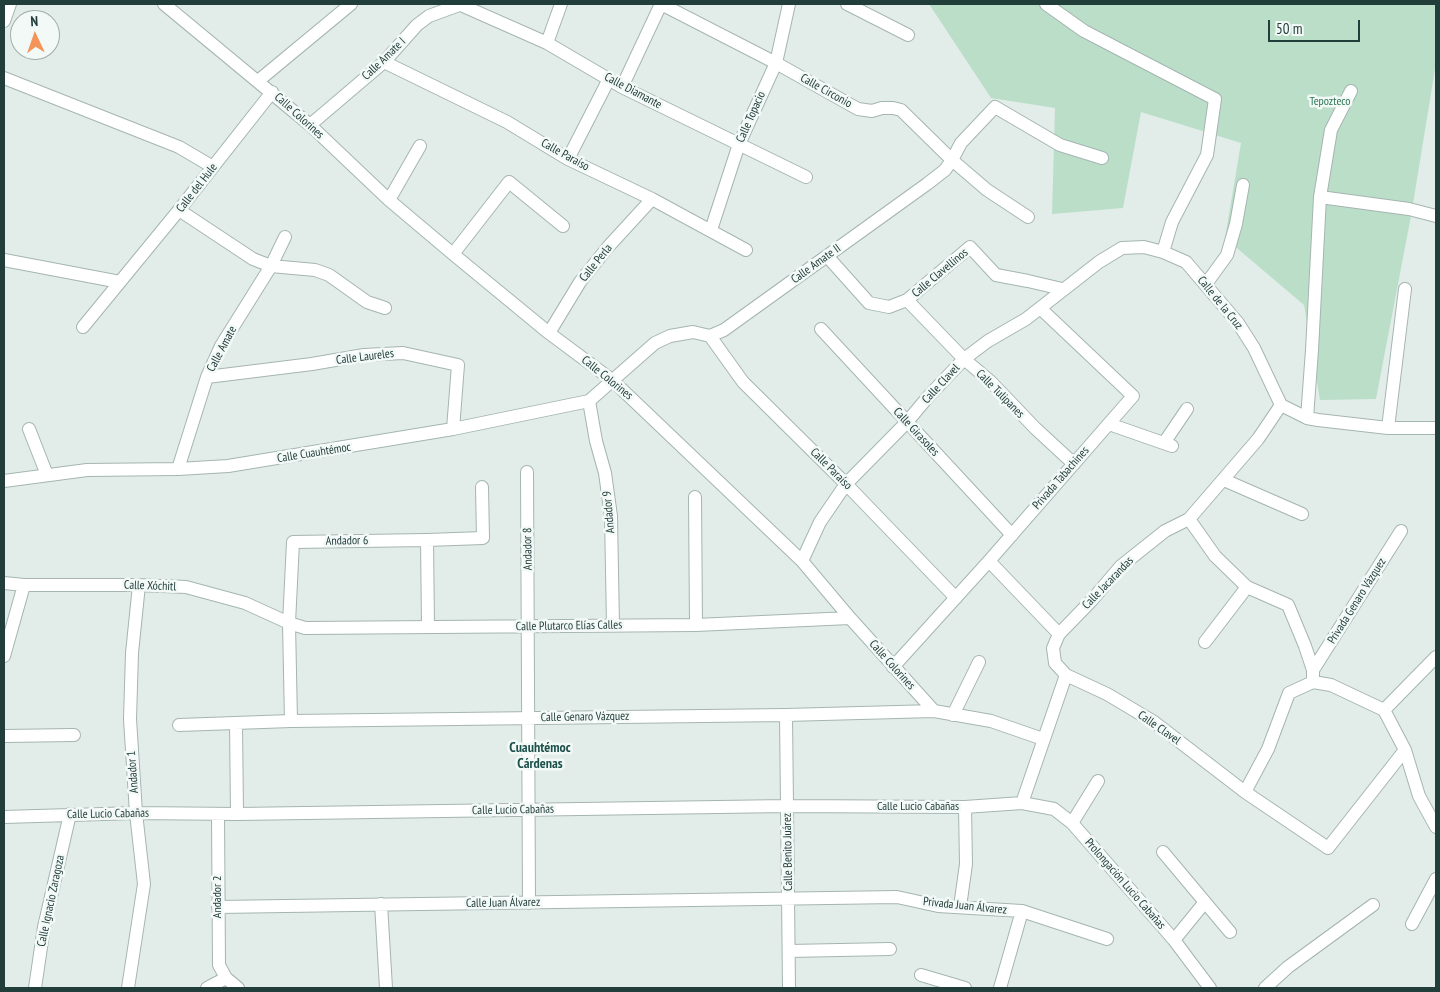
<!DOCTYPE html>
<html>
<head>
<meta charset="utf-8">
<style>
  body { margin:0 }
  #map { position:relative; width:1440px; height:992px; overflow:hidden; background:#e2ede9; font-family:"PT Sans Narrow",sans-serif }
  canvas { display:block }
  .frame { position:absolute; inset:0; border:5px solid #223e3b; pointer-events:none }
  .north { position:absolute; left:10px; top:10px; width:50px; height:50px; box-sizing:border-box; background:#f3f9f7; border:1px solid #9faeac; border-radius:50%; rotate:357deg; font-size:14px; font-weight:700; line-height:20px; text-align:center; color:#223e3b }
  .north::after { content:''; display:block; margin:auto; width:18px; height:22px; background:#f59458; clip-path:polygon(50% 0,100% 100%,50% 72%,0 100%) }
  .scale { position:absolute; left:1268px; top:20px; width:92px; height:22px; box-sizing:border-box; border:2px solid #223e3b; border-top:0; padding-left:6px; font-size:15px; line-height:18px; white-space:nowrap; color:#223e3b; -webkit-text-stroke:4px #f3f9f7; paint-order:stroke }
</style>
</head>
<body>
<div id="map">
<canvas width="1440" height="992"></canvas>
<div class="frame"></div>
<div class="north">N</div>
<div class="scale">50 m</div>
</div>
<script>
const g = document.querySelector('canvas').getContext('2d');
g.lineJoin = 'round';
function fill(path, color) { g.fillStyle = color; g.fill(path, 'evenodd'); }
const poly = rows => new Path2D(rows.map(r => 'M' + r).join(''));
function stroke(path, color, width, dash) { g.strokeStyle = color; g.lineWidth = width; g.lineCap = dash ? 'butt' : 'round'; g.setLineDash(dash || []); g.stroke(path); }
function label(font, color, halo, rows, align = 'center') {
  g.font = font + ' "PT Sans Narrow",sans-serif'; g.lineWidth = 5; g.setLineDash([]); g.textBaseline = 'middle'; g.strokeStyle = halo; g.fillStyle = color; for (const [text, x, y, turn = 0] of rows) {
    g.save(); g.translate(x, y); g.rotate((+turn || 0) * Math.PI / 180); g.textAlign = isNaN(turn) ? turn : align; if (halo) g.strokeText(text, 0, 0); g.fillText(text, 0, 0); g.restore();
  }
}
const green = poly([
  [929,4,1436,4,1436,63,1411,216,1376,399,1320,400,1304,305,1225,238,1241,143,1141,112,1123,208,1052,214,1055,108,991,98]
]);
const street = poly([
  [164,4,310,125,389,200,453,254,549,333,612,380,802,561,850,618,934,711],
  [661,4,776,63,858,109,872,111,882,108,893,108,901,110,952,160,987,190,1028,217],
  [847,4,908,35],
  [1046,4,1084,31,1215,99,1207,155,1172,222,1163,252],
  [461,5,547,43,622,87,806,177],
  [4,21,10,4],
  [547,43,561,4],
  [384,62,507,122,568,159,652,199,746,250],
  [4,78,179,147,213,167],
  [258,81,351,4],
  [622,87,661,4],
  [310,125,384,62,417,25,429,16,462,4],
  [568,159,609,79],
  [1320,197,1409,209,1436,216],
  [389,200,420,146],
  [179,210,253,259,271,266,315,270,329,275,367,302,385,308],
  [711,230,739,144,776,63,789,4],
  [453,254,509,182,563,226],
  [827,256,869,303,889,307,907,300,970,247,996,275,1028,281,1062,289],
  [4,260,120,282],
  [1206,284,1227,255,1236,224,1243,185],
  [907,300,964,359,990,381,1035,428,1074,464],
  [83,327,179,210,272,92],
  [821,329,1012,535],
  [549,333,580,282,608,247,652,199],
  [710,336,743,382,846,484,956,598],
  [207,377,312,364,364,355,403,353,458,365,453,429],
  [589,401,596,441,605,473,611,516,613,625],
  [1281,405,1258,439,1189,519,1165,531,1121,566,1092,600,1059,634,1053,648,1055,663,1066,675,1107,694,1154,722,1245,792,1328,848,1405,750],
  [1281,405,1307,418,1318,420,1388,428,1436,428],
  [1307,418,1312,350,1320,197,1331,130,1351,91],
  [1109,424,1172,446],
  [1388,428,1405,289],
  [29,429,47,475],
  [1164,443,1187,409],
  [178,469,207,377,221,346,271,266,285,237],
  [527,472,529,903],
  [1224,480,1302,514],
  [4,481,87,470,178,469,228,466,453,429,589,401,655,343,670,336,693,332,710,336,724,330,927,184,945,170,952,160,961,143,995,107,1060,145,1102,158],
  [695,497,696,625],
  [1189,519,1215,556,1247,587,1288,605,1305,646,1313,670,1313,682],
  [427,540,428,626],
  [802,561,820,522,846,484,907,422,927,398,964,359,988,341,1026,319,1099,262,1122,248,1144,247,1163,252,1186,262,1238,323,1254,348,1281,405],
  [989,561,1059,634],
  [4,583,24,585,139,585,186,587,245,603,289,623,305,628,696,625,850,618],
  [1205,642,1247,587],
  [4,656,24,585],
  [893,667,989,561,1133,396,1040,308],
  [1313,670,1401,531],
  [1313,682,1331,685,1384,710,1405,750,1419,796,1436,827],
  [1384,710,1436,657],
  [786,715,789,988],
  [953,715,979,662],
  [291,721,289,623,293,542,427,540,483,538,482,487],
  [236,723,237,814],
  [179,725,291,721,786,715,934,711,991,721,1043,739],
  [4,736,74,735],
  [1245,792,1268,749,1289,693,1313,682],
  [1022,803,1066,675],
  [218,814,219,965,226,978,238,988],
  [4,817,136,813,237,814,787,806,965,807,1022,803,1054,809,1072,823,1174,940,1210,988],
  [1072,823,1098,781],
  [1163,852,1230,932],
  [381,904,386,988],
  [218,907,897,897,938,906,1022,911,1107,939],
  [960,907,966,864,965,807],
  [1412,924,1436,879],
  [1174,940,1205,902],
  [789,951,890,949],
  [921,975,965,988],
  [35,988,44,927,70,814],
  [128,988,144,884,136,813,130,719,132,653,139,585],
  [207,988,226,978],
  [1000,988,1022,911],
  [1265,988,1288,967,1373,905]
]);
const streetNames = [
  ["Calle Amate I",384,59,-44],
  ["Calle Diamante",633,91,28],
  ["Calle Circonio",826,91,29],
  ["Calle Colorines",299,116,42],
  ["Calle Topacio",751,117,-66],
  ["Calle Paraíso",565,155,29],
  ["Calle del Hule",197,188,-52],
  ["Calle Perla",596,263,-51],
  ["Calle Amate II",816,264,-36],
  ["Calle Clavellinos",940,273,-40],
  ["Calle de la Cruz",1220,303,51],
  ["Calle Amate",222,349,-62],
  ["Calle Laureles",365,357,-7],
  ["Calle Colorines",607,378,39],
  ["Calle Clavel",941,384,-47],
  ["Calle Tulipanes",1000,394,45],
  ["Calle Girasoles",916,432,47],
  ["Calle Cuauhtémoc",314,453,-9],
  ["Calle Paraíso",831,469,45],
  ["Privada Tabachines",1061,478,-49],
  ["Andador 9",609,512,-95],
  ["Andador 6",347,541,-1],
  ["Andador 8",528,549,-91],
  ["Calle Jacarandas",1108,583,-46],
  ["Calle Xóchitl",150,586,2],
  ["Privada Genaro Vázquez",1357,601,-58],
  ["Calle Plutarco Elías Calles",569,626,-1],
  ["Calle Colorines",892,665,48],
  ["Calle Genaro Vázquez",585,717,-1],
  ["Calle Clavel",1159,728,35],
  ["Andador 1",133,772,-94],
  ["Calle Lucio Cabañas",918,807],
  ["Calle Lucio Cabañas",513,810,-1],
  ["Calle Lucio Cabañas",108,814,-1],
  ["Calle Benito Juárez",788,852,-91],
  ["Prolongación Lucio Cabañas",1125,884,49],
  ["Andador 2",218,897,-90],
  ["Calle Ignacio Zaragoza",51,901,-78],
  ["Calle Juan Álvarez",503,903,-1],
  ["Privada Juan Álvarez",965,906,6]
];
const parkNames = [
  ["Tepozteco",1330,102]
];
const neighbourhoodNames = [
  ["Cuauhtémoc",540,748],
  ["Cárdenas",540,764]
];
fill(green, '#bbdec9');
stroke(street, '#a5b5b1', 14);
stroke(street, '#fff', 12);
label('12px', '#223e3b', '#f3f9f7', streetNames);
label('12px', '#2a7652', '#f3f9f7', parkNames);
label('bold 14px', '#1d514c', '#f3f9f7', neighbourhoodNames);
</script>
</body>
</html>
